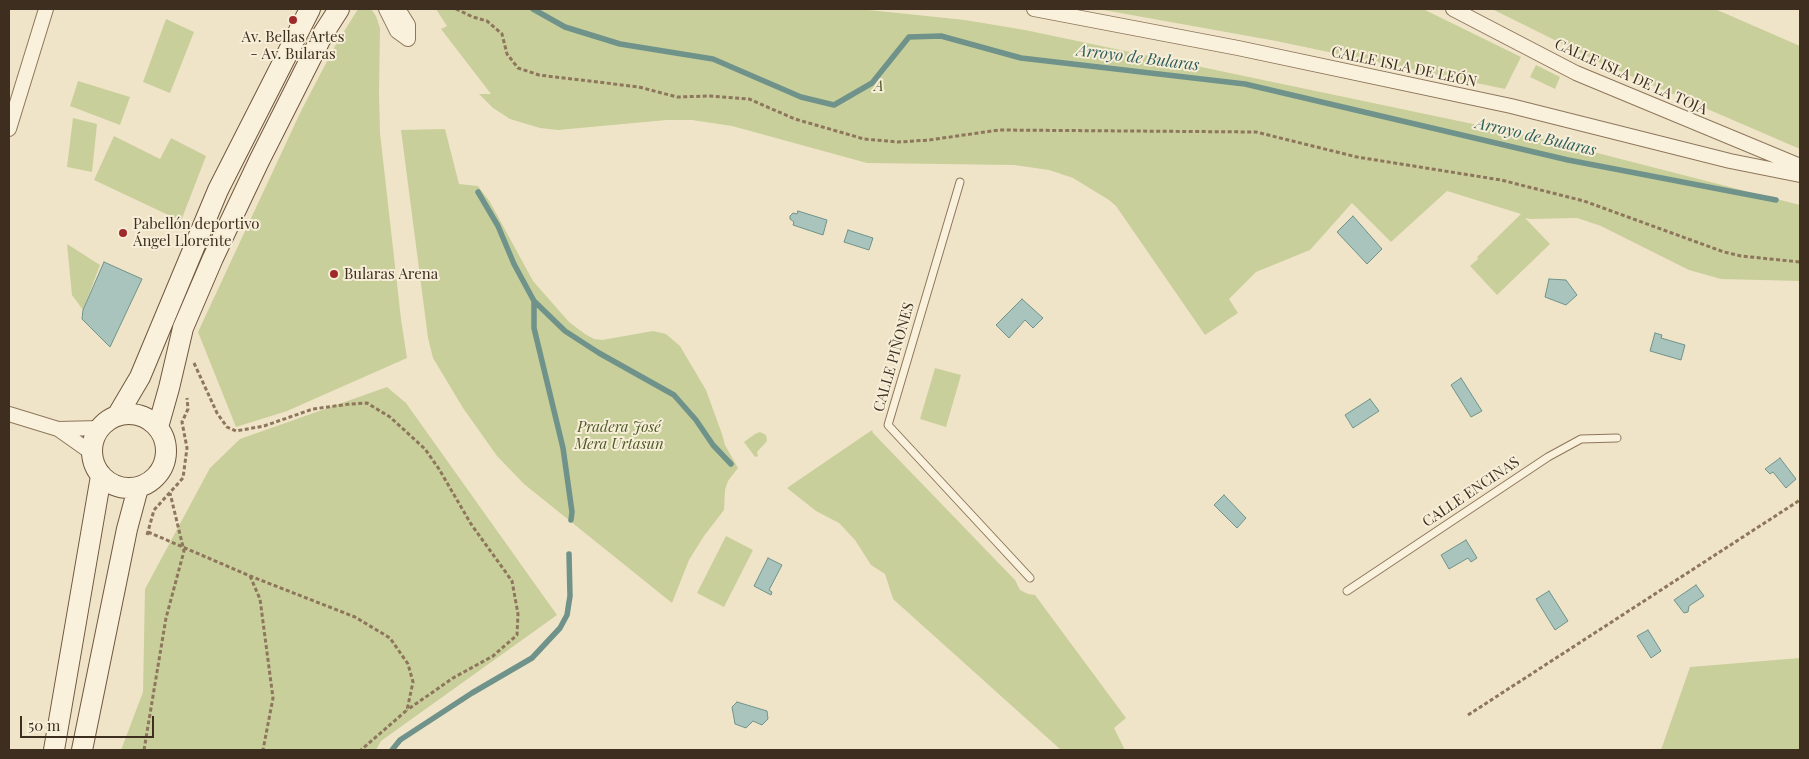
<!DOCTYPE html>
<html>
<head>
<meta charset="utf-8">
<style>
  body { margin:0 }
  #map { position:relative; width:1809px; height:759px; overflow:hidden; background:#f0e4c8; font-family:"Playfair Display",serif }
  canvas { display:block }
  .frame { position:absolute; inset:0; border:10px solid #3d2e20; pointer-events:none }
  .scale { position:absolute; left:20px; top:716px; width:134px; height:22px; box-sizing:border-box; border:2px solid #3d2e20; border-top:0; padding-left:6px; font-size:15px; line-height:18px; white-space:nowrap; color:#3d2e20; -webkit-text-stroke:4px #f7eed8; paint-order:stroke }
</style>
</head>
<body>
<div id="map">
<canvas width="1809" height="759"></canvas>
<div class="frame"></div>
<div class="scale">50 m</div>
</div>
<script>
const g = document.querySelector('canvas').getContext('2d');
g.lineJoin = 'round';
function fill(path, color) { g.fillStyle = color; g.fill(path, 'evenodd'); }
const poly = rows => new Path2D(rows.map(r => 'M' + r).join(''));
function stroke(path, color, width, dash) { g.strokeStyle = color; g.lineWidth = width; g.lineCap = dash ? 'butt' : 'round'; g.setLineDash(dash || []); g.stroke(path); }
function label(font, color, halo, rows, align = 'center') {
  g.font = font + ' "Playfair Display",serif'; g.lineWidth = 4; g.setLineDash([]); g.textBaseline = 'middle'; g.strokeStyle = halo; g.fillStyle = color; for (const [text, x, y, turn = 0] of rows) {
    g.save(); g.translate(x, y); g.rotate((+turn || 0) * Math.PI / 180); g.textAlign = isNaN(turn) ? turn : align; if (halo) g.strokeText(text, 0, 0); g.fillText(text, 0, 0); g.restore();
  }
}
const green = poly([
  [358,9,371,9,376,16,380,28,379,93,380,133,401,319,407,358,287,411,236,427,198,332,301,111,335,46],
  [436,9,859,9,965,20,1025,30,1535,137,1800,205,1800,281,1721,279,1689,270,1601,226,1577,218,1530,219,1525,218,1550,244,1497,295,1470,266,1478,259,1477,257,1521,214,1447,191,1391,242,1352,203,1310,250,1256,272,1229,299,1238,313,1205,335,1116,206,1109,200,1073,178,1049,170,1014,165,867,163,732,126,692,120,667,120,558,130,540,128,510,119,493,108,479,94,491,94,441,29,447,26],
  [1098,9,1423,9,1521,57,1505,89,1276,41],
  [1492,9,1715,9,1800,46,1800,149,1603,64],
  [166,19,194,32,170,93,143,82],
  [1536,65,1560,77,1555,89,1530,77],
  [78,81,130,97,120,125,70,106],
  [73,118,97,124,92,172,67,167],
  [445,129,459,184,478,186,490,202,533,281,569,322,585,334,594,339,602,340,653,331,666,334,680,346,706,390,722,434,725,445,738,468,728,481,725,490,724,510,704,536,689,560,672,603,524,484,497,456,463,408,433,358,428,338,401,130],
  [114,136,160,159,171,138,206,156,181,221,94,180],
  [67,244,100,265,83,310,72,295],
  [935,368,961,375,946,427,920,419],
  [387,387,406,403,557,615,381,741,376,750,121,750,143,692,145,589,210,468,240,439],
  [872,430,873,433,1015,580,1020,590,1028,594,1035,595,1126,718,1114,728,1125,750,1061,750,893,599,885,574,871,565,855,540,839,523,816,511,787,488],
  [760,432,766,435,767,441,757,452,758,456,755,457,744,442,755,434],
  [726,536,753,550,724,607,697,593],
  [1800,658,1800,750,1661,750,1690,667]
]);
const water = poly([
  [798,211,827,220,823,235,793,225,794,222,790,219,790,216,793,213,797,214,798,211],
  [1353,216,1382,249,1367,264,1337,232,1353,216],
  [848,230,873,238,869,250,844,242,848,230],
  [104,262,142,279,110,347,82,319,83,310,104,262],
  [1549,279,1566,280,1577,295,1566,305,1545,297,1549,279],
  [1022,299,1043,318,1033,328,1025,320,1009,338,996,325,1022,299],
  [1655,333,1662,335,1661,338,1685,345,1681,360,1650,351,1655,333],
  [1461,378,1482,411,1471,417,1451,385,1461,378],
  [1370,399,1379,411,1353,428,1345,415,1370,399],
  [1780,458,1796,479,1786,488,1773,472,1770,474,1765,469,1780,458],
  [1224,495,1246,518,1237,528,1214,505,1224,495],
  [1466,540,1477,558,1471,562,1468,558,1449,569,1441,555,1466,540],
  [768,558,782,565,769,590,772,592,771,595,754,586,768,558],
  [1696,585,1704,596,1689,606,1688,612,1684,613,1674,600,1696,585],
  [1549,591,1568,621,1555,630,1536,599,1549,591],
  [1648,630,1661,651,1651,658,1637,636,1648,630],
  [737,702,767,711,768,719,762,725,753,721,746,728,735,724,732,707,737,702]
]);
const stream = poly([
  [533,9,565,27,620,44,713,59,801,97,834,105,872,83,909,37,941,36,1021,58,1245,84,1568,160,1776,200],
  [478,192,498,226,514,264,534,301,565,331,599,353,674,395,696,420,713,445,731,464],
  [534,301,534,328,563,448,572,512,571,520],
  [392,750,400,740,472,693,532,658,560,628,567,615,570,596,569,554]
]);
const path = poly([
  [456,9,473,17,487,21,502,34,507,54,518,68,539,75,639,87,677,97,710,96,749,99,795,119,864,139,898,142,929,140,999,130,1256,132,1357,157,1501,180,1584,201,1724,252,1741,256,1800,262],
  [194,363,217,413,227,427,236,431,264,426,313,409,350,404,367,403,390,417,425,449,439,469,471,524,512,581,518,614,517,635,493,656,453,678,407,710],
  [148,532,250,576,355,617,390,638,408,664,413,682,407,710,361,750],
  [147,535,154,510,183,478,187,448,182,422,188,409,187,398],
  [250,576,260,599,273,698,263,750],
  [1468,715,1800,500],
  [144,750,166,618,184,551,170,493]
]);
const lane = poly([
  [960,182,888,425,1030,578],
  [1347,591,1548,457,1581,439,1617,438]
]);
const street = poly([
  [386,9,397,31,408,39],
  [398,9,408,25,408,39],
  [1034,9,1238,48,1511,106,1730,161,1800,175],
  [1453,9,1576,73,1800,166],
  [9,129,46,9],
  [9,414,58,429,100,428],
  [58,429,92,453]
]);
const secondary = poly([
  '92 451a37 37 0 1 1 74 0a37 37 0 1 1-74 0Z',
  [117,416,140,377,218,190,310,9],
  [158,427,169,388,183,328,213,258,259,161,323,34,339,9],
  [54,750,101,476],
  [82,750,127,529,138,488]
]);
const markers = [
  [293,20,5,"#9e2a2b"],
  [123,233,5,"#9e2a2b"],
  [334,274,5,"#9e2a2b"]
];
const poiNames = [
  ["Av. Bellas Artes",293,37,"center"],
  ["- Av. Bularas",293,54,"center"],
  ["Pabellón deportivo",133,224],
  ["Ángel Llorente",133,241],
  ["Bularas Arena",344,274]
];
const streetNames = [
  ["CALLE ISLA DE LEÓN",1404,67,12],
  ["CALLE ISLA DE LA TOJA",1631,77,24],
  ["CALLE PIÑONES",894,357,-74],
  ["CALLE ENCINAS",1471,492,-34]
];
const parkNames = [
  ["A",879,86],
  ["Pradera José",619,427],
  ["Mera Urtasun",619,444]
];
const waterNames = [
  ["Arroyo de Bularas",1138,58,7],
  ["Arroyo de Bularas",1536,137,13]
];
fill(green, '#c9cf9b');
fill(water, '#a9c4bc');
stroke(water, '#6f938a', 1);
stroke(stream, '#6f938a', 5.5);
stroke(lane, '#8d765c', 9);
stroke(street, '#8d765c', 16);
stroke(secondary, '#6f573f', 22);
stroke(path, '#8d765c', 3, [4, 2.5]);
stroke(lane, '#faf1dc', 7);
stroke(street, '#faf1dc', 14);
stroke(secondary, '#faf1dc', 20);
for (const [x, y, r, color] of markers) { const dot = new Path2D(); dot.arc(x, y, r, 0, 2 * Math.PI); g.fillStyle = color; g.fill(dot); stroke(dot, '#f7eed8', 2); }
label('15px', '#3d2e20', '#f7eed8', poiNames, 'left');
label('15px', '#3d2e20', '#f7eed8', streetNames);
label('italic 15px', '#4d5a26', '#f7eed8', parkNames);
label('italic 16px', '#2f5d5a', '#f7eed8', waterNames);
</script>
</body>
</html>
